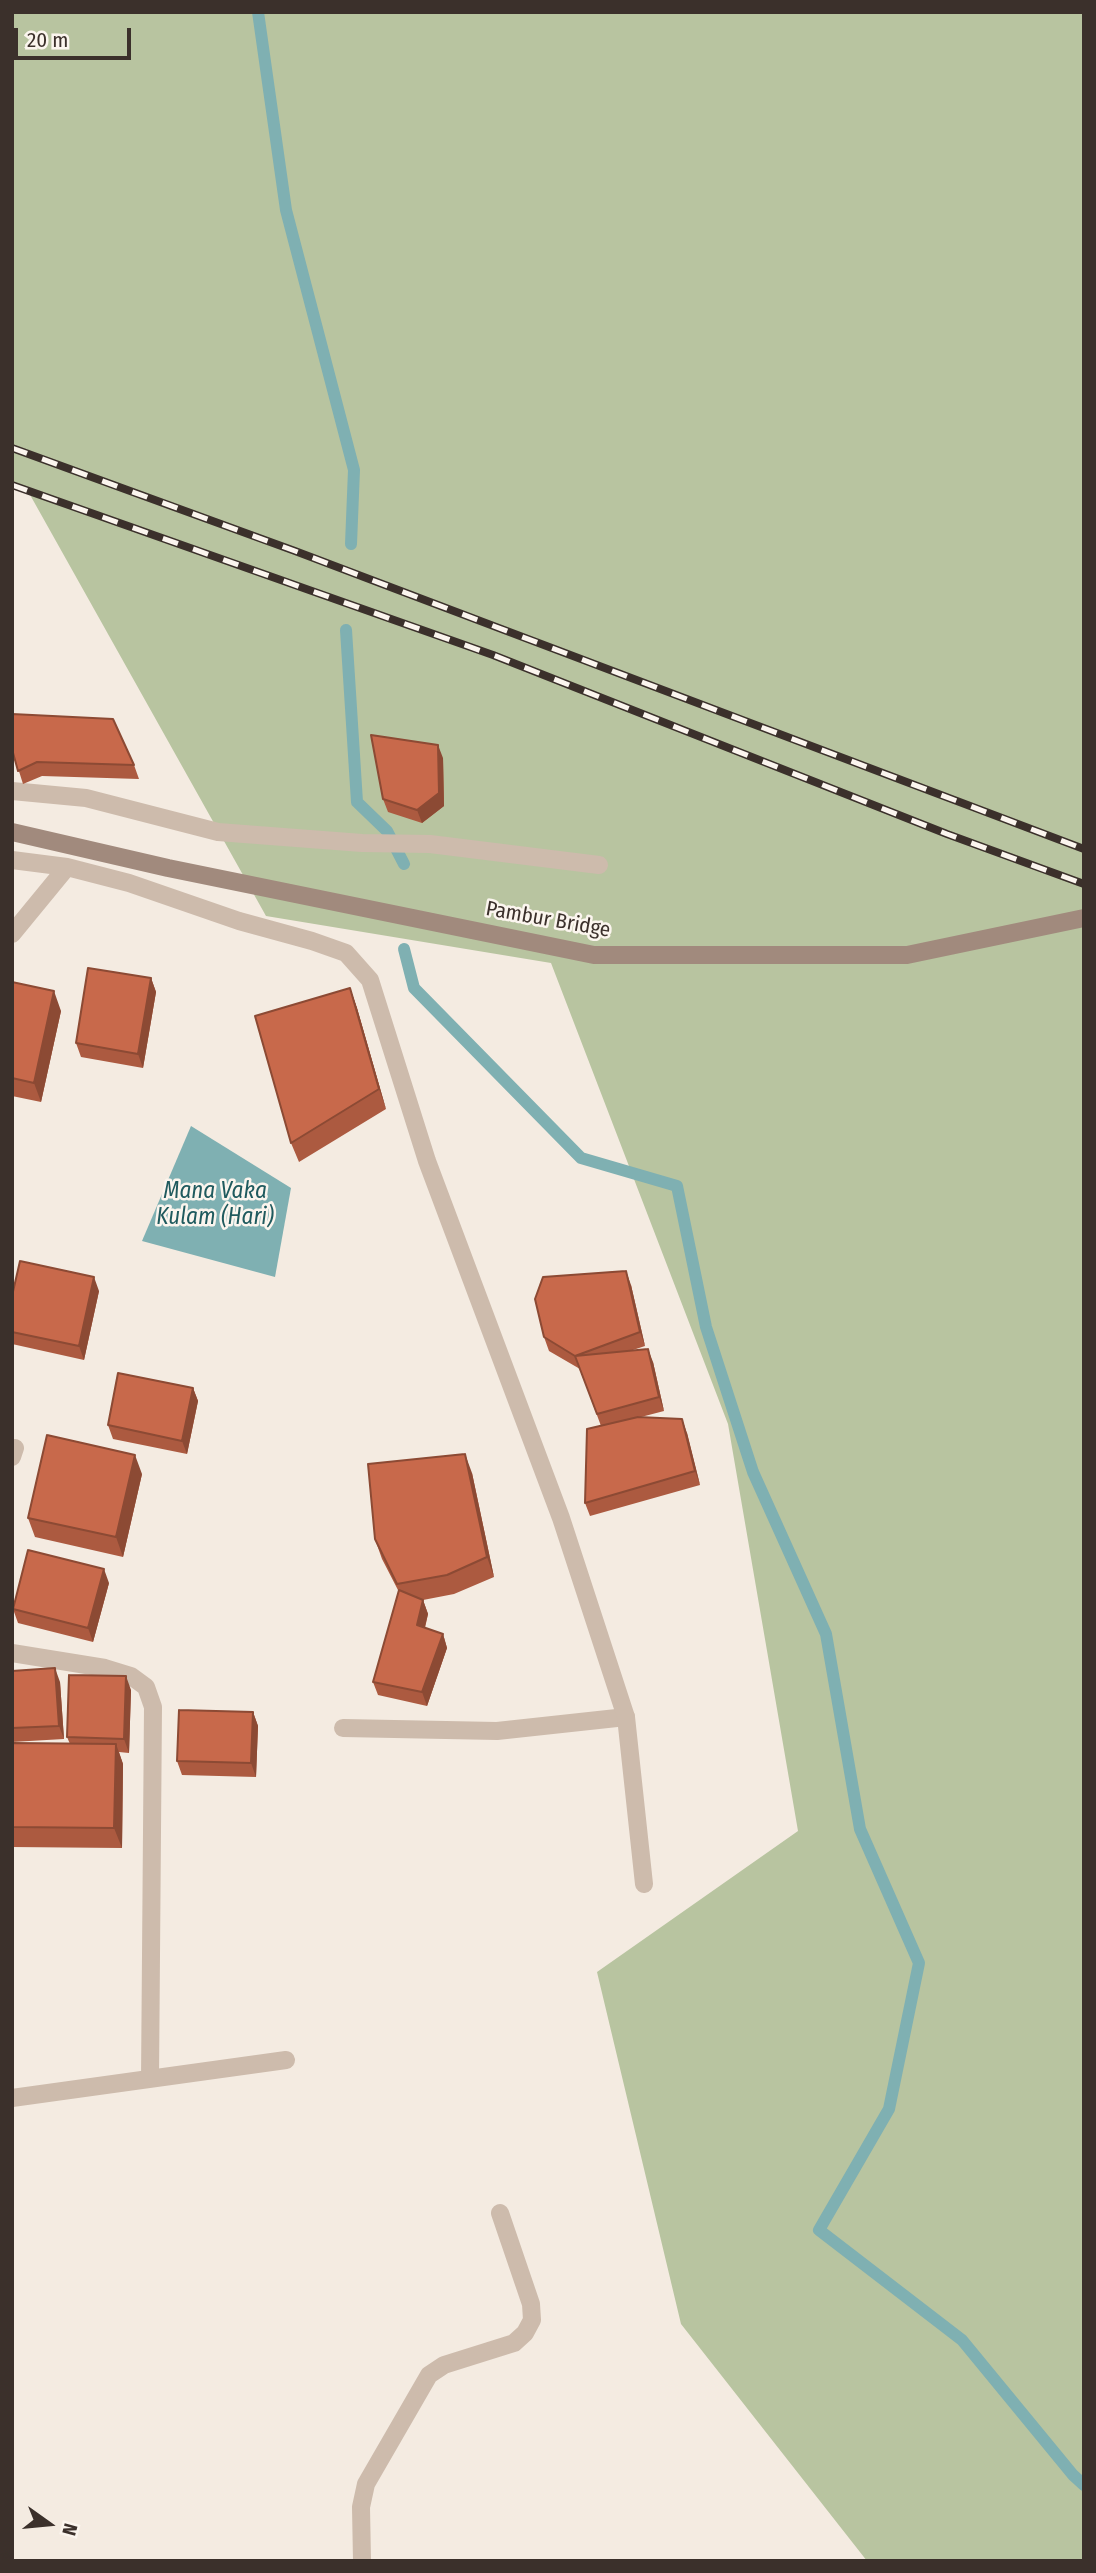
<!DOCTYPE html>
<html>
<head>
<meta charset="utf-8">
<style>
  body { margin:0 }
  #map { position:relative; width:1096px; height:2573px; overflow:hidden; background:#f4ebe1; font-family:"Fira Sans Condensed",sans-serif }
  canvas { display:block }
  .frame { position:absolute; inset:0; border:14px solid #3b302b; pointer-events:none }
  .north { position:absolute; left:14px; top:2489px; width:70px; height:70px; -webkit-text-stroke:5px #fbf5ee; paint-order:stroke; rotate:105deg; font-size:19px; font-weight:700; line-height:28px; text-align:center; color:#3b302b }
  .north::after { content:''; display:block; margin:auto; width:24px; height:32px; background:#3b302b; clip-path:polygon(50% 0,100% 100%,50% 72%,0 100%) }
  .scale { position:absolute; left:14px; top:28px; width:117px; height:32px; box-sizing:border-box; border:4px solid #3b302b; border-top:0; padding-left:9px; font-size:21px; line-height:24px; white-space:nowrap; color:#3b302b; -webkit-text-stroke:5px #fbf5ee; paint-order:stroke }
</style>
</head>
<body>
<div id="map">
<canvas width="1096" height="2573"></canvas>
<div class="frame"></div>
<div class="north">N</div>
<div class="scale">20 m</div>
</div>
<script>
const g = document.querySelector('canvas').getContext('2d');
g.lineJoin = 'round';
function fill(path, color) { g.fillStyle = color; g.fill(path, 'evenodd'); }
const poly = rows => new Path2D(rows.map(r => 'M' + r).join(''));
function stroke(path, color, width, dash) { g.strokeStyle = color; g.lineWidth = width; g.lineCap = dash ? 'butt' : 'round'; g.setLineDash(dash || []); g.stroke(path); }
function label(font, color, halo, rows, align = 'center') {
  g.font = font + ' "Fira Sans Condensed",sans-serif'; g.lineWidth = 5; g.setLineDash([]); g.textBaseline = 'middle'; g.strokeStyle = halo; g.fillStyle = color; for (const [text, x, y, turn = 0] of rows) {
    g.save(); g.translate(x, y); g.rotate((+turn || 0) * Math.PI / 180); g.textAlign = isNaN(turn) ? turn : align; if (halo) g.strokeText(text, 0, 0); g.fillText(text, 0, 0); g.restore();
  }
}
const green = poly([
  [12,12,1084,12,1084,2561,867,2561,681,2324,597,1972,798,1831,728,1424,551,963,266,916,29,493,12,487]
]);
const water = poly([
  [191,1126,291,1188,275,1277,142,1241]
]);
const stream = poly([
  [258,12,286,210,354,470,351,544],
  [346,630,357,802,387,831,404,864],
  [404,949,414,988,581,1158,677,1186,706,1327,753,1472,826,1634,860,1829,919,1963,889,2109,819,2230,962,2340,1073,2475,1084,2485]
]);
const service = poly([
  [343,1728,497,1731,626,1717]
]);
const minor = poly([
  [12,791,86,798,218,832,362,843,430,844,599,865],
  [12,860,67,867,129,883,239,921,312,941,346,953,370,980,427,1161,561,1518,626,1717,644,1884],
  [12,934,67,867],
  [12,1457,15,1448],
  [12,1653,105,1668,131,1676,146,1687,153,1707,150,2079],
  [12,2098,286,2060],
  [362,2561,361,2507,366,2484,429,2375,444,2365,514,2343,525,2333,532,2320,531,2304,500,2213]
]);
const secondary = poly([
  [12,832,168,868,594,955,907,955,1084,918]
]);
const rail = poly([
  [12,448,295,551,1084,849],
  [12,485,493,655,947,834,1084,884]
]);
const wall = poly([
  [12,749,134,765,139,779,42,776,23,784],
  [443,758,444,806,422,823,388,812,383,799],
  [151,978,156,992,143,1068,81,1057,76,1043],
  [12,982,61,1011,41,1102,12,1096],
  [350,988,357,1008,386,1109,299,1162,291,1143],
  [631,1285,645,1346,633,1350,653,1362,664,1411,641,1417,687,1433,700,1485,590,1516,585,1503,601,1426,580,1369,549,1351,544,1337],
  [99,1291,84,1360,12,1344,12,1296],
  [193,1388,198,1401,187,1454,113,1439,108,1425],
  [472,1473,494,1577,454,1594,423,1600,428,1614,425,1628,443,1634,447,1648,427,1706,378,1695,373,1682,399,1592,382,1559,375,1539],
  [142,1474,123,1557,35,1537,28,1518],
  [109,1583,93,1642,18,1623,13,1609],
  [12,1671,60,1682,64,1739,12,1742],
  [131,1690,129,1753,119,1752,123,1764,122,1848,12,1847,12,1743,70,1744,67,1737],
  [253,1712,258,1726,256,1777,182,1775,177,1761]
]);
const shadedWall = poly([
  [438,745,443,758,444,806,422,823,417,810],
  [151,978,156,992,143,1068,138,1054],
  [350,988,357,1008,386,1109,379,1089],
  [54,991,61,1011,41,1102,34,1083],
  [626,1271,631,1285,645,1346,640,1332],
  [94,1277,99,1291,84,1360,79,1346],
  [648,1349,653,1362,664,1411,659,1397],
  [193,1388,198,1401,187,1454,182,1441],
  [682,1419,687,1433,700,1485,695,1471],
  [465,1454,472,1473,494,1577,487,1557],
  [135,1455,142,1474,123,1557,116,1537],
  [104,1569,109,1583,93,1642,88,1628],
  [423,1600,428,1614,422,1638,417,1625],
  [443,1634,447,1648,427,1706,422,1692],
  [55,1668,60,1682,64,1739,59,1726],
  [126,1676,131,1690,129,1753,124,1739],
  [253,1712,258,1726,256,1777,251,1763],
  [116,1744,123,1764,122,1848,114,1828]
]);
const building = poly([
  [12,714,113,719,134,765,37,762,18,771,12,749,12,714],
  [371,735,438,745,439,793,417,810,383,799,371,735],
  [88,968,151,978,138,1054,76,1043,88,968],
  [12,982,54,991,34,1083,12,1078,12,982],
  [350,988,379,1089,291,1143,255,1016,350,988],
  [20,1261,94,1277,79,1346,12,1332,12,1296,20,1261],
  [626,1271,640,1332,575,1356,544,1337,535,1299,543,1277,626,1271],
  [648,1349,659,1397,597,1414,575,1356,648,1349],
  [118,1373,193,1388,182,1441,108,1425,118,1373],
  [638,1417,682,1419,695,1471,585,1503,587,1429,638,1417],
  [47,1435,135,1455,116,1537,28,1518,47,1435],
  [465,1454,487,1557,447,1575,397,1584,375,1539,368,1464,465,1454],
  [28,1550,104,1569,88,1628,13,1609,28,1550],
  [399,1590,423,1600,417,1625,443,1634,422,1692,373,1682,399,1590],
  [55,1668,59,1726,12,1728,12,1671,55,1668],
  [69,1675,126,1676,124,1739,67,1737,69,1675],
  [179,1710,253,1712,251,1763,177,1761,179,1710],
  [12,1743,116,1744,114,1828,12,1827,12,1743]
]);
const streetNames = [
  ["Pambur Bridge",548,920,10]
];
const waterNames = [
  ["Mana Vaka",215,1192],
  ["Kulam (Hari)",215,1218]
];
fill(green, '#b8c4a0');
fill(water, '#7fb0b2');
stroke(stream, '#7fb0b2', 12);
stroke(service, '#cdbbac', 18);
stroke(minor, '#cdbbac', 18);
stroke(secondary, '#a18a7d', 18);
stroke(rail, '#3b302b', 8);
stroke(rail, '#fbf5ee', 5, [16]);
fill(wall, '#ac5a40');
fill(shadedWall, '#8c4a34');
fill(building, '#c8694b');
stroke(building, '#8c4a34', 2);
label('21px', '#3b302b', '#fbf5ee', streetNames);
label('italic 23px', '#1f5a5e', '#fbf5ee', waterNames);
</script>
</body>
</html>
